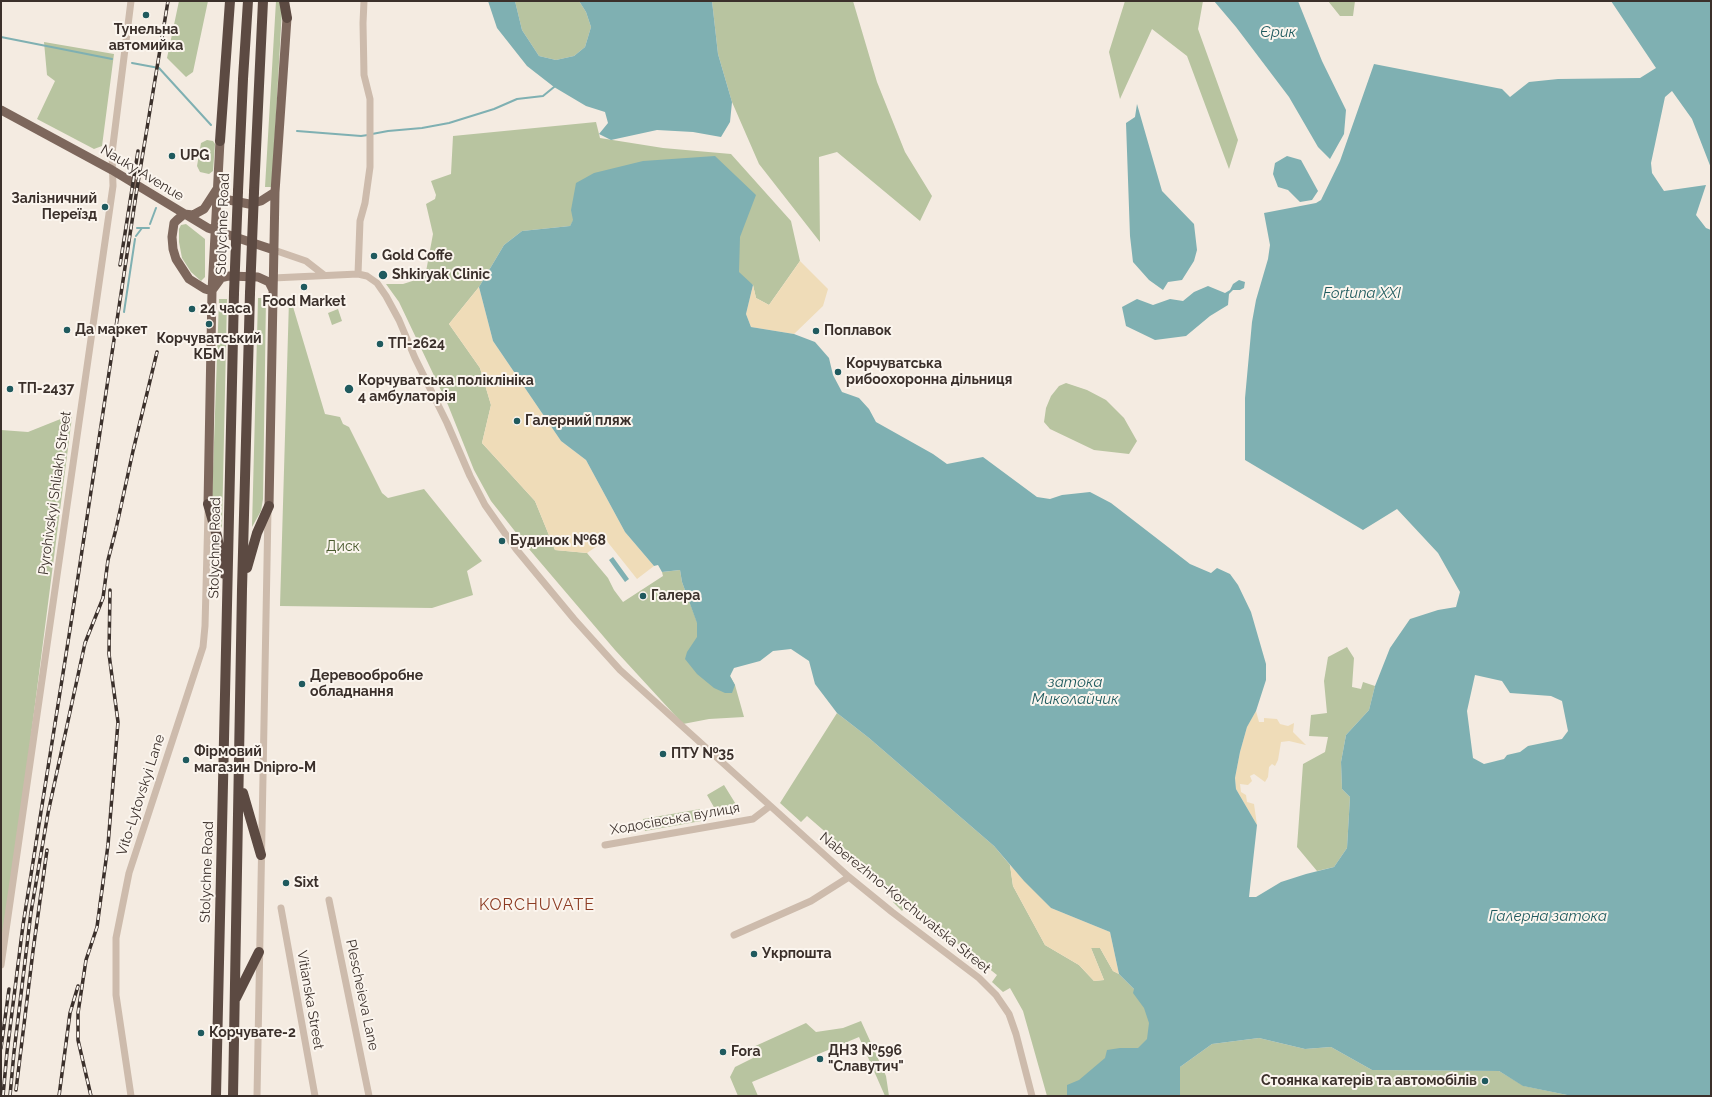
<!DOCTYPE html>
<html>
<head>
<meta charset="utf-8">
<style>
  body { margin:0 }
  #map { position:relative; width:1712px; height:1097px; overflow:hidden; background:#f4ebe1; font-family:Raleway,sans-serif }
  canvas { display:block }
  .frame { position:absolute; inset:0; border:2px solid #3b302b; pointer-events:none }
</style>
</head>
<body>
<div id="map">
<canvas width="1712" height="1097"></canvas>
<div class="frame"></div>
</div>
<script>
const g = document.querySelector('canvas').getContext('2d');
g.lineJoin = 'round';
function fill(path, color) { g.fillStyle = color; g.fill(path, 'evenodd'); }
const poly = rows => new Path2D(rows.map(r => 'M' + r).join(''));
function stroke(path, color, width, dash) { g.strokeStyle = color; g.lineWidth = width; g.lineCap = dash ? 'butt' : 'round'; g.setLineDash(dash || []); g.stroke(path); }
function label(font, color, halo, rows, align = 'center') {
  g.font = font + ' Raleway,sans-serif'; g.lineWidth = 4; g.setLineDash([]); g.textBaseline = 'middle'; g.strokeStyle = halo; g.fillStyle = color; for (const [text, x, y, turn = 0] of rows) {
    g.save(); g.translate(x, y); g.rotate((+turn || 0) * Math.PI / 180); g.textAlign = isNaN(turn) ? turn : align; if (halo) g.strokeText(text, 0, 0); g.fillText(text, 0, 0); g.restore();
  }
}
const green = poly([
  [179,1,208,1,193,72,186,77,167,58],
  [276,1,281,1,282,9,272,187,265,187],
  [515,1,579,1,586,12,591,27,585,47,574,56,556,60,539,56,522,30],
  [712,1,853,1,877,82,905,152,932,196,920,221,837,152,819,157,820,242,759,164,732,102,718,54],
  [1125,1,1203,1,1198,29,1238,140,1229,169,1187,56,1152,29,1120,99,1109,52],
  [1328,1,1355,1,1353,16,1340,16],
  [44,42,114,54,102,146,94,149,37,119,55,81,47,75],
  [596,122,600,138,663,148,731,154,791,221,800,261,769,305,756,298,753,285,573,221,570,226,522,231,504,245,479,287,449,324,480,368,491,405,482,443,535,501,555,550,587,553,608,578,614,590,623,602,663,576,662,572,680,570,682,582,697,622,697,637,731,673,730,676,735,685,744,717,709,719,683,724,615,650,529,549,491,501,474,470,448,405,399,302,386,284,403,284,425,277,433,234,426,204,435,199,436,195,431,181,451,174,453,136],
  [207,140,213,141,215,144,213,171,209,174,200,172,197,166,201,143],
  [186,224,205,239,205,277,201,281,191,272,182,258,179,242,179,229,181,225],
  [258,298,266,298,263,499,261,511,252,527],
  [219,299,227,299,222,528,214,511,212,500],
  [289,300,291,300,325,414,340,417,343,424,349,427,382,493,388,498,424,489,482,561,467,571,473,595,432,608,280,606],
  [338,309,342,321,332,325,328,313],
  [1066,383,1087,390,1106,400,1124,418,1137,441,1129,454,1094,450,1050,429,1044,422,1046,408,1051,396,1059,386],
  [72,417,5,938,1,939,1,430,28,432,63,418,66,420],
  [1347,647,1354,658,1352,687,1361,689,1363,682,1375,686,1369,710,1346,735,1341,762,1342,789,1350,797,1347,848,1334,867,1317,871,1297,847,1303,764,1325,752,1328,737,1309,736,1311,715,1327,713,1324,681,1328,657],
  [837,713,869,738,994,846,1010,865,1013,886,1045,945,1079,965,1094,981,1104,980,1091,948,1100,948,1113,971,1119,974,1134,989,1202,1023,1150,1096,1047,1096,1023,1011,1010,988,1003,992,992,982,997,975,908,904,902,911,893,902,898,895,807,816,801,822,780,803],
  [724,785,737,806,719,816,707,795],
  [700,809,701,821,645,831,643,819],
  [861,1021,886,1076,889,1096,885,1096,859,1037,752,1082,758,1096,738,1096,730,1077,735,1067,753,1058,751,1048,806,1023,816,1032,843,1028],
  [1259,1038,1305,1049,1331,1047,1372,1070,1499,1071,1524,1086,1572,1096,1180,1096,1180,1067,1212,1044]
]);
const sand = poly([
  [800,261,828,289,823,306,794,334,751,327,746,314,753,285,756,298,769,305],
  [479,287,493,341,561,441,586,460,625,532,654,566,637,579,606,540,587,553,555,550,535,501,482,443,491,405,480,368,449,324],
  [1256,711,1259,722,1264,722,1264,718,1277,719,1280,724,1288,726,1294,723,1293,732,1306,745,1289,741,1281,742,1278,760,1275,766,1272,764,1269,767,1268,777,1265,782,1254,774,1250,776,1252,781,1248,785,1240,784,1241,792,1246,795,1247,802,1254,804,1257,825,1236,789,1235,778,1240,752,1247,727],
  [1010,865,1051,908,1110,932,1119,974,1113,971,1100,948,1091,948,1104,980,1094,981,1079,965,1045,945,1013,886]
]);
const water = poly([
  [488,1,515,1,522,30,539,56,556,60,574,56,585,47,591,27,586,12,579,1,712,1,718,54,732,102,730,122,721,137,693,132,657,130,611,140,599,134,608,123,605,112,586,106,554,87,527,66,497,28],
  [1214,1,1298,1,1322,61,1346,110,1344,134,1330,159,1318,147,1289,97,1236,27],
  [1611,1,1711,1,1711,168,1692,119,1672,91,1665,97,1651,163,1652,173,1664,191,1706,185,1696,215,1706,228,1711,230,1711,1096,1572,1096,1523,1086,1499,1071,1372,1070,1331,1047,1305,1049,1259,1038,1212,1044,1180,1067,1180,1096,1067,1096,1067,1085,1079,1080,1105,1058,1107,1050,1120,1048,1138,1048,1147,1039,1149,1023,1144,1008,1133,993,1134,989,1119,974,1110,932,1051,908,1024,881,994,846,869,738,837,713,815,684,809,661,791,649,773,651,760,661,734,668,730,676,735,685,732,693,725,693,714,688,697,674,685,659,687,652,697,637,697,623,682,582,680,570,662,572,658,565,654,566,625,532,586,460,561,441,493,341,479,287,504,245,522,231,570,226,573,220,571,210,576,183,594,173,643,161,715,156,756,195,740,237,739,272,753,285,746,314,751,327,794,334,815,342,829,358,833,375,842,392,859,398,869,409,876,422,933,454,947,464,983,457,1037,497,1050,499,1062,495,1090,492,1111,503,1190,564,1211,573,1217,568,1230,574,1238,585,1251,612,1266,664,1266,680,1256,711,1247,727,1240,752,1235,778,1236,789,1257,825,1249,897,1256,897,1281,882,1306,874,1334,867,1347,848,1350,797,1342,789,1341,762,1346,735,1369,710,1375,686,1390,648,1410,619,1438,610,1456,607,1460,592,1438,553,1397,509,1363,530,1245,460,1245,398,1252,322,1256,300,1268,259,1270,245,1264,213,1316,203,1321,200,1340,161,1374,64,1502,89,1510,97,1529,82,1558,79,1640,78,1656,68],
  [1475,675,1502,681,1510,693,1551,696,1562,701,1568,731,1562,739,1528,746,1520,752,1507,755,1504,759,1484,764,1473,758,1467,711],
  [1137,104,1162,191,1194,224,1197,250,1194,261,1182,280,1168,282,1163,290,1149,280,1133,262,1130,236,1126,123,1135,117],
  [1287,156,1301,160,1318,191,1312,200,1300,202,1288,190,1278,187,1273,174,1275,163],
  [1239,280,1245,282,1244,288,1240,290,1233,290,1229,294,1228,305,1210,316,1186,336,1155,340,1126,326,1122,307,1137,299,1153,305,1170,299,1183,301,1194,292,1208,286,1225,293,1230,290,1233,284],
  [613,557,629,579,625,582,609,560]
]);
const stream = poly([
  [1,37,112,59],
  [132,63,159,68,211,125],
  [297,131,361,136,368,135],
  [372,134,388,131,422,128,449,123,494,109,517,99,543,96,554,87],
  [150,224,156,208],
  [137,228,149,228],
  [136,236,142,228],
  [124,312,135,239]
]);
const minor = poly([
  [274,250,306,261,324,275],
  [358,274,360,221,365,203,370,167,370,99,364,75,363,23,364,1],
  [273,278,358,274,367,276,377,283,386,296,399,320,415,358,447,423,470,476,485,505,516,549,574,619,620,670,849,877,892,912,979,978,996,995,1009,1014,1016,1034,1032,1096],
  [605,845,753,819,770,806],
  [329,900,369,1096],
  [281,908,315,1096],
  [734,935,811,901,849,877],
  [1,965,113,186,112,153,131,1],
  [131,1096,116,995,116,938,129,873,203,647,205,626,208,512],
  [257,1096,268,510]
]);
const major = poly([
  [1,110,112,170,208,228,274,250],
  [218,188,223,196,229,200,249,204,261,201,275,192],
  [213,289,221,278,229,276,258,277,269,282,273,290],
  [212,291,205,289,189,279,176,259,173,249,172,237,174,223,177,220,184,214,193,215,204,209,217,189],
  [208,504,212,291,220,141],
  [269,506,275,192,287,18]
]);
const highway = poly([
  [284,1,287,18],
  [220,141,230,1],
  [238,191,243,79,248,1],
  [254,192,263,1],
  [208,504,217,536,224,574],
  [247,568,257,533,269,506],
  [243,793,261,855],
  [236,998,259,952],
  [216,1096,234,293],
  [233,1096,242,589,250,293]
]);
const rail = poly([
  [120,265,138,151],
  [1,1048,9,989],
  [16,1090,33,951,47,850],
  [3,1096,7,1052,23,925,71,623,136,195,168,1],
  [10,1096,14,1052,31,912,48,813,85,643,103,598,108,560,116,529,133,451,157,352],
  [59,1096,70,1013,78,986],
  [91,1096,78,1040,78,1013,86,960,97,927,108,845,118,722,109,654,110,590]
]);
const highwayBridge = poly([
  [234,293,238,191],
  [250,293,254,192]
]);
const markers = [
  [146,15,4,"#1f5a5e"],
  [172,156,4,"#1f5a5e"],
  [105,207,4,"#1f5a5e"],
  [374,256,4,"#1f5a5e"],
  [383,275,5,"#1f5a5e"],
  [304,287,4,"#1f5a5e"],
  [192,309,4,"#1f5a5e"],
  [209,324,4,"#1f5a5e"],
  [67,330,4,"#1f5a5e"],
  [816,331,4,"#1f5a5e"],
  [380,344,4,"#1f5a5e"],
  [838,372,4,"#1f5a5e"],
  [10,389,4,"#1f5a5e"],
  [349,389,5,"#1f5a5e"],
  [517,421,4,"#1f5a5e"],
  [502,541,4,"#1f5a5e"],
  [643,596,4,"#1f5a5e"],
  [302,684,4,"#1f5a5e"],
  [663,754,4,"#1f5a5e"],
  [186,760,4,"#1f5a5e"],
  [286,883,4,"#1f5a5e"],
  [754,954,4,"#1f5a5e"],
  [201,1033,4,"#1f5a5e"],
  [723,1052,4,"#1f5a5e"],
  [820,1059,4,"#1f5a5e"],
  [1485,1081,4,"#1f5a5e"]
];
const poiNames = [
  ["Тунельна",146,30,"center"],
  ["автомийка",146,46,"center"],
  ["UPG",180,156],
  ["Залізничний",97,199,"right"],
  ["Переїзд",97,215,"right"],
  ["Gold Coffe",382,256],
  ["Shkiryak Clinic",392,275],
  ["Food Market",304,302,"center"],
  ["24 часа",200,309],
  ["Да маркет",75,330],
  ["Поплавок",824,331],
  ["Корчуватський",209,339,"center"],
  ["КБМ",209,355,"center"],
  ["ТП-2624",388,344],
  ["Корчуватська",846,364],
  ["рибоохоронна дільниця",846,380],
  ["Корчуватська поліклініка",358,381],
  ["4 амбулаторія",358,397],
  ["ТП-2437",18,389],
  ["Галерний пляж",525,421],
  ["Будинок №68",510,541],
  ["Галера",651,596],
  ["Деревообробне",310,676],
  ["обладнання",310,692],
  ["Фірмовий",194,752],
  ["магазин Dnipro-M",194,768],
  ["ПТУ №35",671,754],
  ["Sixt",294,883],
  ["Укрпошта",762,954],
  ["Корчувате-2",209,1033],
  ["ДНЗ №596",828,1051],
  ["\"Славутич\"",828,1067],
  ["Fora",731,1052],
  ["Стоянка катерів та автомобілів",1477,1081,"right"]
];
const streetNames = [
  ["Nauky Avenue",142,173,31],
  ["Stolychne Road",223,224,-88],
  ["Pyrohivskyi Shliakh Street",55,493,-82],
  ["Stolychne Road",215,548,-89],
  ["Vito-Lytovskyi Lane",141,795,-72],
  ["Ходосівська вулиця",675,819,-10],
  ["Stolychne Road",207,872,-88],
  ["Naberezhno-Korchuvatska Street",905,903,39],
  ["Plescheieva Lane",362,995,78],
  ["Vitianska Street",310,1000,80]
];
const parkNames = [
  ["Диск",343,547]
];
const waterNames = [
  ["Єрик",1278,32],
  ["Fortuna XXI",1362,293],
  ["затока",1075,682],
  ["Миколайчик",1075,699],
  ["Галерна затока",1548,916]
];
const quarterNames = [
  ["KORCHUVATE",537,905]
];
fill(green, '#b8c4a0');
fill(sand, '#efdcb8');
fill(water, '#7fb0b2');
stroke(stream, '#7fb0b2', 2);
stroke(minor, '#cdbbac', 7);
stroke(major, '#7d675c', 9);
stroke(highway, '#5c4a42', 10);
stroke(rail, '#3b302b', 3.5);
stroke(rail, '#fbf5ee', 2, [6]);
stroke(highwayBridge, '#5c4a42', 10);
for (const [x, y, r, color] of markers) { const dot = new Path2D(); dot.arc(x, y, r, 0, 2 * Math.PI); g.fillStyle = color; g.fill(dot); stroke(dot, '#fbf5ee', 1.5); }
label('bold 14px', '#3b302b', '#fbf5ee', poiNames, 'left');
label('14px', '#3b302b', '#fbf5ee', streetNames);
label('14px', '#4a5a2e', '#fbf5ee', parkNames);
label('italic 15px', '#1f5a5e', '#fbf5ee', waterNames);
g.letterSpacing = '1px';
label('16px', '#8c3b22', '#fbf5ee', quarterNames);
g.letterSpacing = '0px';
</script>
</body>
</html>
